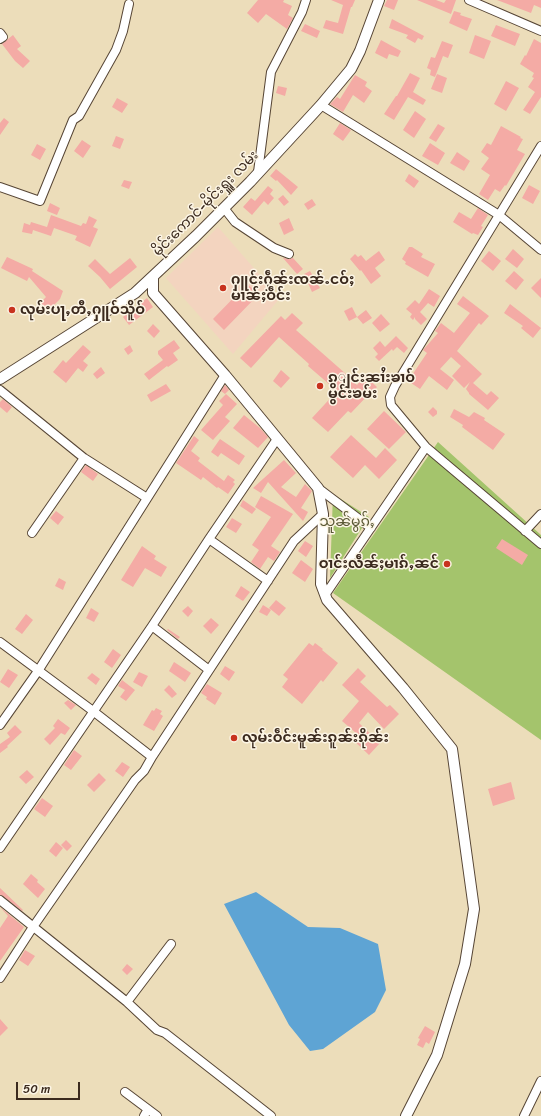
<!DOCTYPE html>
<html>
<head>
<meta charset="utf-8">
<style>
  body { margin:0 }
  #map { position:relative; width:541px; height:1116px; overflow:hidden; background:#ecddba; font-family:Sriracha,sans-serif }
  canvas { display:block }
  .scale { position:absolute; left:16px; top:1082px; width:64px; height:18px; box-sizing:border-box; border:2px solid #3b2a1e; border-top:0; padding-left:5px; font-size:12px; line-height:14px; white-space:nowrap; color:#3b2a1e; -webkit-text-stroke:3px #fcf5e5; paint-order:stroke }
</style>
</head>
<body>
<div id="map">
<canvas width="541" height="1116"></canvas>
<div class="scale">50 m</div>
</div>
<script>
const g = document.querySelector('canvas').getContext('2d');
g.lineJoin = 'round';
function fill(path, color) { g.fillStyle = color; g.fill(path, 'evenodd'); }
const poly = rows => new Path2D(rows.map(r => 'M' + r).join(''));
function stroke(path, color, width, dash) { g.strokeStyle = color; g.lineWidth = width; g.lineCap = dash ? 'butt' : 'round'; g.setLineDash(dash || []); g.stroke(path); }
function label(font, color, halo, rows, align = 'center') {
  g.font = font + ' Sriracha,"Noto Sans Myanmar",sans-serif'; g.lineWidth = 3; g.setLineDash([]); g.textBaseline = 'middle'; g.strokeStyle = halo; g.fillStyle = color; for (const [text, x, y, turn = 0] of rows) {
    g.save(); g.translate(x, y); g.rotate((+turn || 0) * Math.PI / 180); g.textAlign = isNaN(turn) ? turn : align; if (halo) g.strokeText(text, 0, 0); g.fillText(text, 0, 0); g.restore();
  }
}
const built = poly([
  [218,227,280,298,233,354,166,278]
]);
const green = poly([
  [438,442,541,535,541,740,333,593],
  [333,494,369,517,330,578]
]);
const water = poly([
  [256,892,308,927,340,928,378,944,386,990,375,1012,323,1049,310,1051,289,1025,224,904]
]);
const building = poly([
  [258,0,284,0,283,2,292,6,288,15,293,18,287,29,266,14,258,23,247,13],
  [331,0,355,0,352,7,351,7,343,34,323,28,326,20,338,23,343,5],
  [387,0,398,0,394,10,384,6],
  [417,0,436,0,444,3,446,0,456,0,451,14],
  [497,0,541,0,541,8,534,5,531,13],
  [454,11,461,13,460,15,472,19,467,31,449,23],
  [392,19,424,36,422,40,418,38,415,43,406,38,408,35,389,28],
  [305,24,320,31,317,38,301,31],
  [496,25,520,34,515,46,491,36],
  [13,35,21,46,17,49,30,61,23,68,15,61,2,44],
  [475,35,491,41,484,59,469,53],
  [534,39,541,43,541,97,530,114,523,110,535,92,528,87,534,78,532,77,534,73,520,64,525,55,526,56],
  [381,40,401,51,398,57,389,54,387,59,375,53],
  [442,41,453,45,448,58,443,56,435,77,430,75,431,70,427,68,431,57,435,58],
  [410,73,420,78,413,92,426,100,423,105,408,97,394,120,384,114,396,96,397,96],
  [437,74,447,78,442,93,431,89],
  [355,75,367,82,365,86,372,91,364,103,353,95,343,112,330,104,337,97,340,99],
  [506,81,519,88,506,111,494,104],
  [278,86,287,88,285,96,276,93],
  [117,98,128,104,122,113,112,107],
  [415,111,426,119,414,138,403,130],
  [4,118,9,122,0,135,0,123],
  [340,123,351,130,343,141,333,134],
  [438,124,445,128,436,142,429,138],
  [501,126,521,137,520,138,523,139,517,150,525,154,506,186,505,185,500,192,495,189,488,200,479,194,490,175,481,169,489,158,481,152,487,143,491,145],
  [116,136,124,139,120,149,112,146],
  [82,140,91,146,83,158,74,151],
  [430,143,445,153,438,165,422,156],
  [37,144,46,149,40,160,31,155],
  [457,152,470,161,464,171,450,163],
  [276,169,298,187,291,195,277,180,276,181,270,176],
  [409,174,419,181,414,188,405,181],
  [124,180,132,182,129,189,121,186],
  [529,185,540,191,533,204,522,198],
  [268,186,273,190,270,194,274,198,268,205,264,201,252,215,243,207,251,198,255,201],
  [283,195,289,202,284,206,278,199],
  [312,199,316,205,308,210,304,204],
  [50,203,60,208,57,215,47,211],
  [478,208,488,215,481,226,483,227,478,235,473,233,472,234,453,222,459,212,471,219],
  [51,215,81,226,83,223,86,224,89,216,97,220,93,227,98,229,90,247,75,240,77,236,54,228,51,236,33,230,32,234,22,232,24,223,30,225,31,222,47,227],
  [289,218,294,230,284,235,279,223],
  [409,247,412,247,423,254,421,257,435,264,428,277,405,264,406,262,402,259],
  [513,249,524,259,517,268,505,259],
  [379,251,385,260,375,268,381,276,371,284,361,270,360,271,350,259,355,254,358,257,361,255,366,261],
  [489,251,501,261,493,271,481,261],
  [7,257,33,269,32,271,63,291,60,299,48,311,40,303,46,297,29,277,27,281,1,268],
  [130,258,137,267,110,289,100,277,88,266,95,259,110,274],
  [283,258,289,259,293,258,303,269,297,274],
  [310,271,320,288,312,292,304,274],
  [514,271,524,280,516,290,505,281],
  [541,278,541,298,531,288],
  [247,284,259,294,224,330,213,319],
  [429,289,440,296,434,307,428,303,420,312,427,319,421,325,415,319,415,317,413,320,410,317,412,314,406,309,415,300,419,304],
  [463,296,489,316,481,325,479,323,457,351,482,374,473,383,487,395,491,391,499,398,488,410,469,394,469,393,466,389,470,382,464,388,452,376,461,366,451,357,440,369,454,380,447,390,429,376,420,389,408,381,427,353,423,350,438,333,435,331,441,323,454,333,470,313,457,304],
  [147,298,153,307,129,325,123,317],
  [510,304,541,328,533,338,521,328,523,326,504,313],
  [352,307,357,317,366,310,372,318,363,324,357,317,349,321,344,311],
  [292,313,303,323,296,330,346,374,346,375,357,385,365,376,377,387,370,395,369,394,351,413,348,411,328,432,312,418,337,391,308,366,309,364,279,337,251,368,240,358,281,316,285,320],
  [381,314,390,324,380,332,372,323],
  [153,324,160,331,154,338,147,331],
  [396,336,408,348,404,353,397,347,393,351,392,349,379,361,375,357,378,354,373,348,380,341,385,347],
  [174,340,180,348,173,353,178,360,168,367,167,366,149,380,144,374,163,360,158,354,158,351],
  [83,345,91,352,83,361,88,365,83,372,78,368,66,383,53,372,63,360,66,363],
  [130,345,133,351,128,355,124,349],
  [101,367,105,373,97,379,93,374],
  [281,370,290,378,281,388,273,381],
  [166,384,171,391,151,402,147,395],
  [225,385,229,390,225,394,221,391],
  [226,394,237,404,225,417,230,421,213,440,201,430,223,405,219,401],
  [3,399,12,407,7,413,0,407,0,402],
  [433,407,437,411,437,414,433,417,428,412],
  [454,409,469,417,474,412,485,418,484,420,505,434,493,450,462,427,463,425,450,417],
  [384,411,406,432,389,449,367,429],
  [244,415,260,428,268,437,258,448,233,428],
  [351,435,376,458,385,448,397,460,379,479,365,465,353,478,330,457],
  [194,436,199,440,191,451,200,458,198,461,224,481,228,475,235,480,233,482,235,484,228,494,218,487,217,488,203,477,201,480,176,463],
  [220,439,245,456,239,465,221,453,218,457,211,452],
  [284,460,296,473,281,487,296,497,305,484,312,491,301,508,308,512,303,521,268,482,261,493,253,488],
  [86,465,98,474,93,481,81,472],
  [261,496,293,514,271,546,280,552,274,561,268,557,260,569,251,562,259,550,252,545,271,517,255,507],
  [243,500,256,509,252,514,240,506],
  [56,511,64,517,58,525,50,518],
  [232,518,242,524,236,533,226,527],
  [502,539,528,555,522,565,496,548],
  [305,541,313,546,306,557,298,551],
  [142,546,156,556,154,559,167,567,161,577,145,568,133,587,121,580],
  [301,560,313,569,305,582,292,573],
  [59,578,66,582,63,590,55,586],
  [241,586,250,592,243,601,235,596],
  [276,600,286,608,279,616,269,608],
  [263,605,271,610,267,616,259,612],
  [188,606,193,611,188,617,182,611],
  [91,608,99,613,94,622,86,618],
  [26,614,33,620,22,634,15,629],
  [211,618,219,625,211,634,203,626],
  [168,629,180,637,178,639,167,630],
  [309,643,313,646,315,643,323,649,322,650,338,663,323,682,321,680,302,704,282,687,288,679,283,675],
  [113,649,121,655,112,668,104,662],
  [174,662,191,673,185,682,169,671],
  [225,666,235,672,229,681,220,674],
  [358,668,366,676,360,682,387,707,390,705,399,714,384,729,368,712,359,723,380,743,369,755,351,738,356,733,342,721,359,701,342,685],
  [8,669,18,675,9,688,0,682],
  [139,672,148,676,142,687,133,682],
  [92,673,100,679,96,685,87,678],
  [122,680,135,690,126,701,120,697,125,690,118,686],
  [207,684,222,693,215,705,206,699,207,697,201,693],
  [169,685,177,694,172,698,164,690],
  [68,700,76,705,71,710,64,703],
  [156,708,162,711,160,714,163,716,154,731,143,725,152,710,154,711],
  [58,719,70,728,65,735,61,733,50,745,44,739,55,728,53,726],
  [15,725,22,732,7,746,8,747,0,753,0,744,10,737,7,733],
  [74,750,82,756,71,770,64,765],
  [122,762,130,767,123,777,115,771],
  [27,770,34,777,26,784,19,777],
  [99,773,106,780,94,792,87,785],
  [511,782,515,799,493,806,488,789],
  [42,798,53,806,45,817,34,809],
  [66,840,72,846,67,851,61,845],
  [56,842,63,848,56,857,49,851],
  [31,874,38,880,37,882,45,889,38,898,23,884],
  [0,888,23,910,22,911,3,896,0,895],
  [0,907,24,927,0,961,0,928,8,916],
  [25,950,35,956,28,966,19,960],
  [127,964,133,969,127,975,122,970],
  [0,1019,8,1028,0,1036],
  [425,1026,435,1032,429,1044,426,1042,423,1048,417,1045,420,1039,418,1038]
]);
const minor = poly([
  [469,0,541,31],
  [0,33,3,37,0,39],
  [321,105,499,215,541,250],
  [541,146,395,386,390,397,391,405,426,447,541,544],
  [258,172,271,72,302,12,306,0],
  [0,187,40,201,73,120,79,116,116,50,123,31,129,4],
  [224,208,235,222,274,248,289,254],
  [0,390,84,458,147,498],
  [318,488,371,528],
  [525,531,541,514],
  [32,533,84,458],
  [209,539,268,581],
  [325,595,426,447],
  [152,626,209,670],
  [0,642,93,711,152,757],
  [0,725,38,671,225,375],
  [0,848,152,626,209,539,277,439],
  [0,900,127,1002,157,1030,165,1033,271,1116],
  [0,978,33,927,135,780,144,771,152,757,294,541,323,514],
  [127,1002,171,944],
  [125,1092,157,1116],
  [144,1116,148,1109],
  [524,1116,541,1081]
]);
const major = poly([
  [153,277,153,293,225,375,318,488,323,514,321,584,327,600,403,688,452,749,474,909,465,964,437,1055,406,1116],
  [0,379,135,293,196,236,250,182,321,105,351,69,360,51,379,0]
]);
const markers = [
  [223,288,4,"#c8321e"],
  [12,310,4,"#c8321e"],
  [320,386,4,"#c8321e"],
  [447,564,4,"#c8321e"],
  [234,738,4,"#c8321e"]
];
const streetNames = [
  ["မိုင်းကောင်-မိုင်းရှူး လမ်း",206,204,-45]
];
const poiNames = [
  ["ႁူင်းႁဵၼ်းၸၼ်ႉငဝ်ႈ",231,280],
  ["မၢၼ်ႈဝဵင်း",231,296],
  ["လုမ်းပႃႇတီႇႁူဝ်သိူဝ်",20,310],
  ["ၵွျင်းၼၢႆးၶၢဝ်",328,378],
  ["မွင်းၶမ်း",328,394],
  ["ဝၢင်းလဵၼ်ႈမၢၵ်ႇၼင်",439,564,"right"],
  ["လုမ်းဝဵင်းမူၼ်းၵူၼ်းၵိုၼ်း",242,738]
];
const parkNames = [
  ["သူၼ်မွၵ်ႇ",347,522]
];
fill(built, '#f3d4bf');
fill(green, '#a4c46c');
fill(water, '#5ea4d4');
fill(building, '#f4aba5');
stroke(minor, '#564535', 10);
stroke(major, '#564535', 12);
stroke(minor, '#fff', 8);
stroke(major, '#fff', 10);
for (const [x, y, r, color] of markers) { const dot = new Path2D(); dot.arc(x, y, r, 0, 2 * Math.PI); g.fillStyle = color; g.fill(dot); stroke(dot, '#fcf5e5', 1.5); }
label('14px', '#3b2a1e', '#fcf5e5', streetNames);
label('bold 14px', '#3b2a1e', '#fcf5e5', poiNames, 'left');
label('14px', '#5a5835', '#fcf5e5', parkNames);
</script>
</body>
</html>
